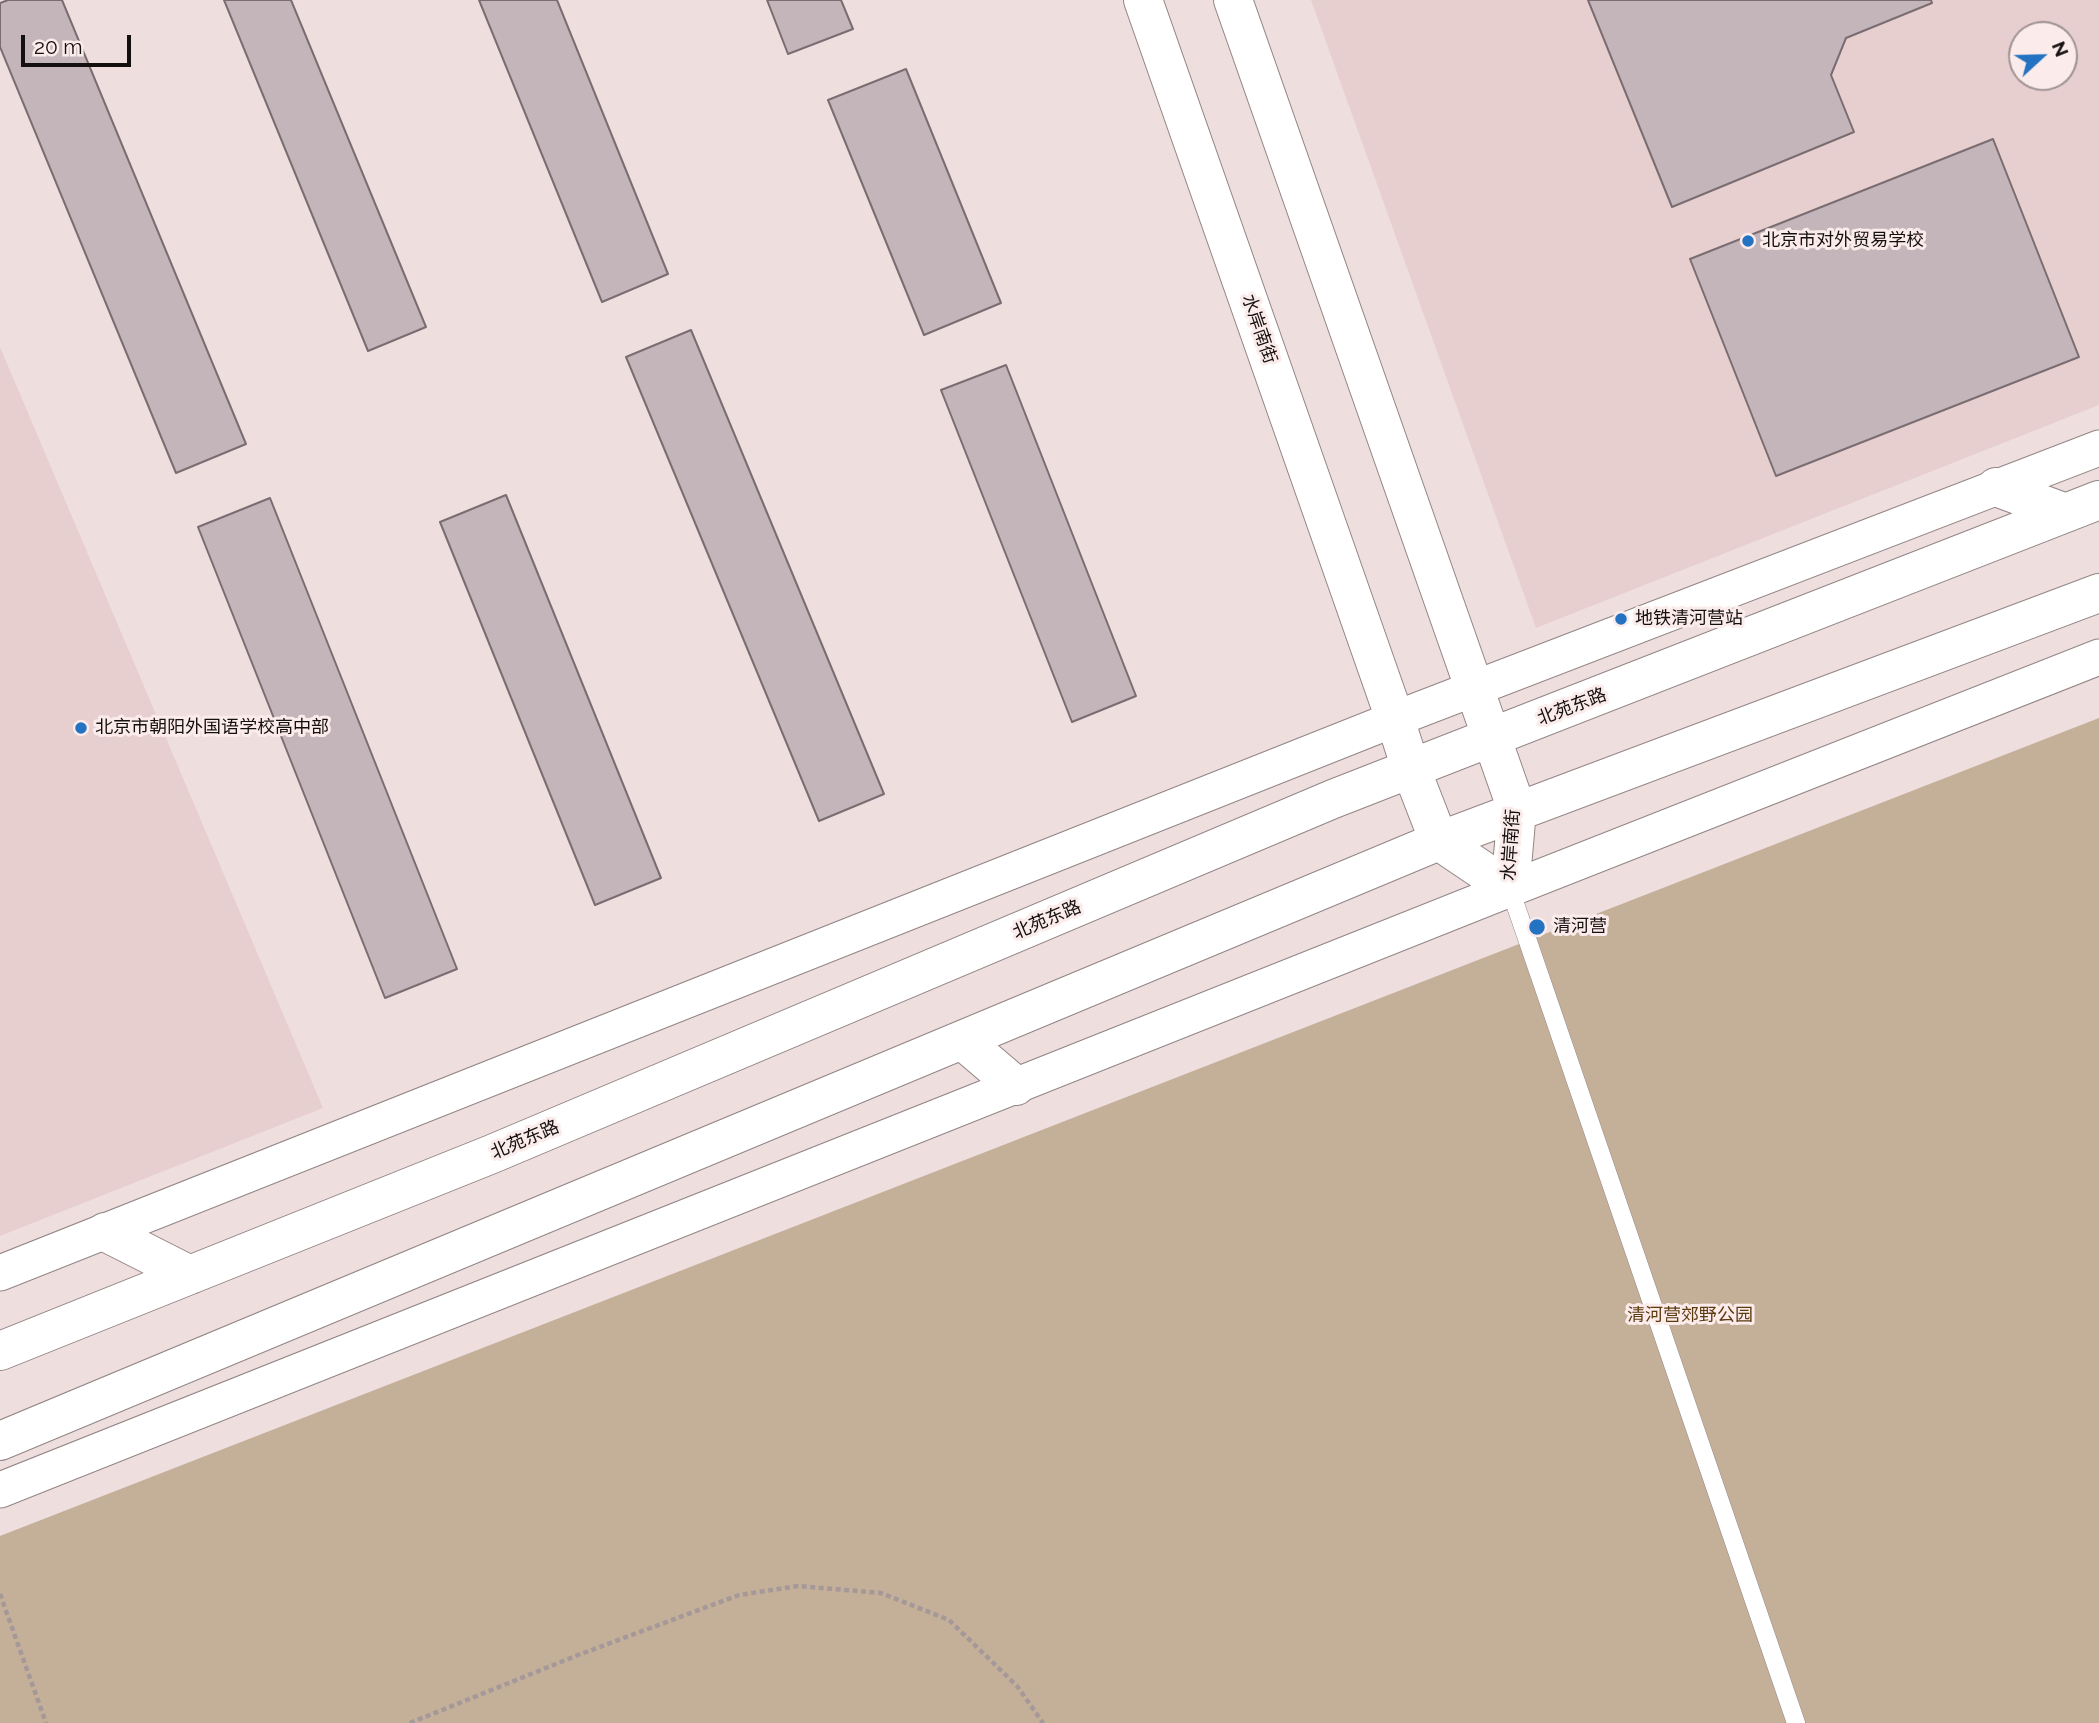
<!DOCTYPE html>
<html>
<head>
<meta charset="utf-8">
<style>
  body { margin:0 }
  #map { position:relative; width:2099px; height:1723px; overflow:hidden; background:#eedede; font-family:Raleway,sans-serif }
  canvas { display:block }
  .north { position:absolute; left:2008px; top:21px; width:70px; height:70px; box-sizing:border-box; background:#fbebeb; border:2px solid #9f9393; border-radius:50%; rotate:68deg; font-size:19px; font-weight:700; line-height:28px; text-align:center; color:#151010 }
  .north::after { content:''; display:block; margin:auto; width:24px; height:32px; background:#2373c2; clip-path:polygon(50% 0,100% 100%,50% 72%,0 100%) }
  .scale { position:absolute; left:21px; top:35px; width:110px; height:32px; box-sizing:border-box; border:4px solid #151010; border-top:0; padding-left:9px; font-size:21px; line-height:24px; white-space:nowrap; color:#151010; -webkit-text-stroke:5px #fbebeb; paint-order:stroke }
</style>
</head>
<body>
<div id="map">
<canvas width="2099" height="1723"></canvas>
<div class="north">N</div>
<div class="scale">20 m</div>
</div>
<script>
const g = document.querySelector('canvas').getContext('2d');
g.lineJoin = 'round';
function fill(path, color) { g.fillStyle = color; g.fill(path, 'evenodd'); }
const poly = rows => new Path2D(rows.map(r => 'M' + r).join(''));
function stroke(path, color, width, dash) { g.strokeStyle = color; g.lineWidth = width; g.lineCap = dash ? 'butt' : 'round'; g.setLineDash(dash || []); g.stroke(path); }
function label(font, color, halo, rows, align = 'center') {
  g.font = font + ' Raleway,"Noto Sans SC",sans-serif'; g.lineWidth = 6; g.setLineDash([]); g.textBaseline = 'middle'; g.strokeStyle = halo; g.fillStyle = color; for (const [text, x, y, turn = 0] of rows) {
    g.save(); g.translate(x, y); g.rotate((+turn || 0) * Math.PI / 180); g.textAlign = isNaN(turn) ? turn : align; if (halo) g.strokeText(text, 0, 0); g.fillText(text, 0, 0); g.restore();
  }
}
const built = poly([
  [1311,0,2099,0,2099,405,1536,628],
  [2022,35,2064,35,2064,77,2022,77],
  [0,347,323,1108,0,1236]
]);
const green = poly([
  [2099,718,2099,1723,0,1723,0,1536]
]);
const building = poly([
  [8,0,62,0,246,444,176,473,0,47,0,3,8,0],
  [224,0,291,0,426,327,368,351,224,0],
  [479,0,557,0,668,274,602,302,479,0],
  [767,0,841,0,853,29,788,54,767,0],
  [1588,0,1931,0,1932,3,1846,38,1831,75,1854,132,1672,207,1588,0],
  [906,69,1001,303,924,335,828,100,906,69],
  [1993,139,2079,357,1776,476,1690,259,1993,139],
  [691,330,884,794,819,821,626,357,691,330],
  [1006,365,1136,696,1072,722,941,390,1006,365],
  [506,495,661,878,595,905,440,522,506,495],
  [270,498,457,969,385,998,198,527,270,498]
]);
const path = poly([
  [0,1594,46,1723],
  [410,1723,578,1655,739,1595,798,1586,881,1593,949,1620,1017,1686,1043,1723]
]);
const lane = poly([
  [1510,889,1796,1723]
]);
const street = poly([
  [0,1273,1395,719,2099,448],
  [0,1490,1510,889,2099,657]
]);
const secondary = poly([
  [1143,0,1395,719,1411,769,1439,841,1510,889,1517,810,1233,0],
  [1996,487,2066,513],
  [962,1040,1016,1086],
  [105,1232,190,1275],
  [0,1351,492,1154,1333,799,2099,500],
  [0,1441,1439,841,2099,593]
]);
const markers = [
  [1748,241,7,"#2373c2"],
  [1621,619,7,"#2373c2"],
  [81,728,7,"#2373c2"],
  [1537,927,9,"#2373c2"]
];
const poiNames = [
  ["北京市对外贸易学校",1762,241],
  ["地铁清河营站",1635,619],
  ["北京市朝阳外国语学校高中部",95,728],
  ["清河营",1553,927]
];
const streetNames = [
  ["水岸南街",1259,329,71],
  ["北苑东路",1572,707,-21],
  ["水岸南街",1511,845,-86],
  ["北苑东路",1047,920,-23],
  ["北苑东路",525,1140,-23]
];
const parkNames = [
  ["清河营郊野公园",1690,1316]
];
fill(built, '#e8cfcf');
fill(green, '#c4af99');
fill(building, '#c3b5ba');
stroke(building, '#7a6d72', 2);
stroke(lane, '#938585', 19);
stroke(street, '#938585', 37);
stroke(secondary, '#938585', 40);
stroke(path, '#a49898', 4.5, [5, 3.5]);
stroke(lane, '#fff', 18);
stroke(street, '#fff', 35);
stroke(secondary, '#fff', 38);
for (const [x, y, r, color] of markers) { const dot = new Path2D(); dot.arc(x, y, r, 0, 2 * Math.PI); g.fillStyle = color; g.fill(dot); stroke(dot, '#fbebeb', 2.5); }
label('18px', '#151010', '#fbebeb', poiNames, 'left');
label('18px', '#151010', '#fbebeb', streetNames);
label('18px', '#5b3a0e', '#fbebeb', parkNames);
</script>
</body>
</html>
